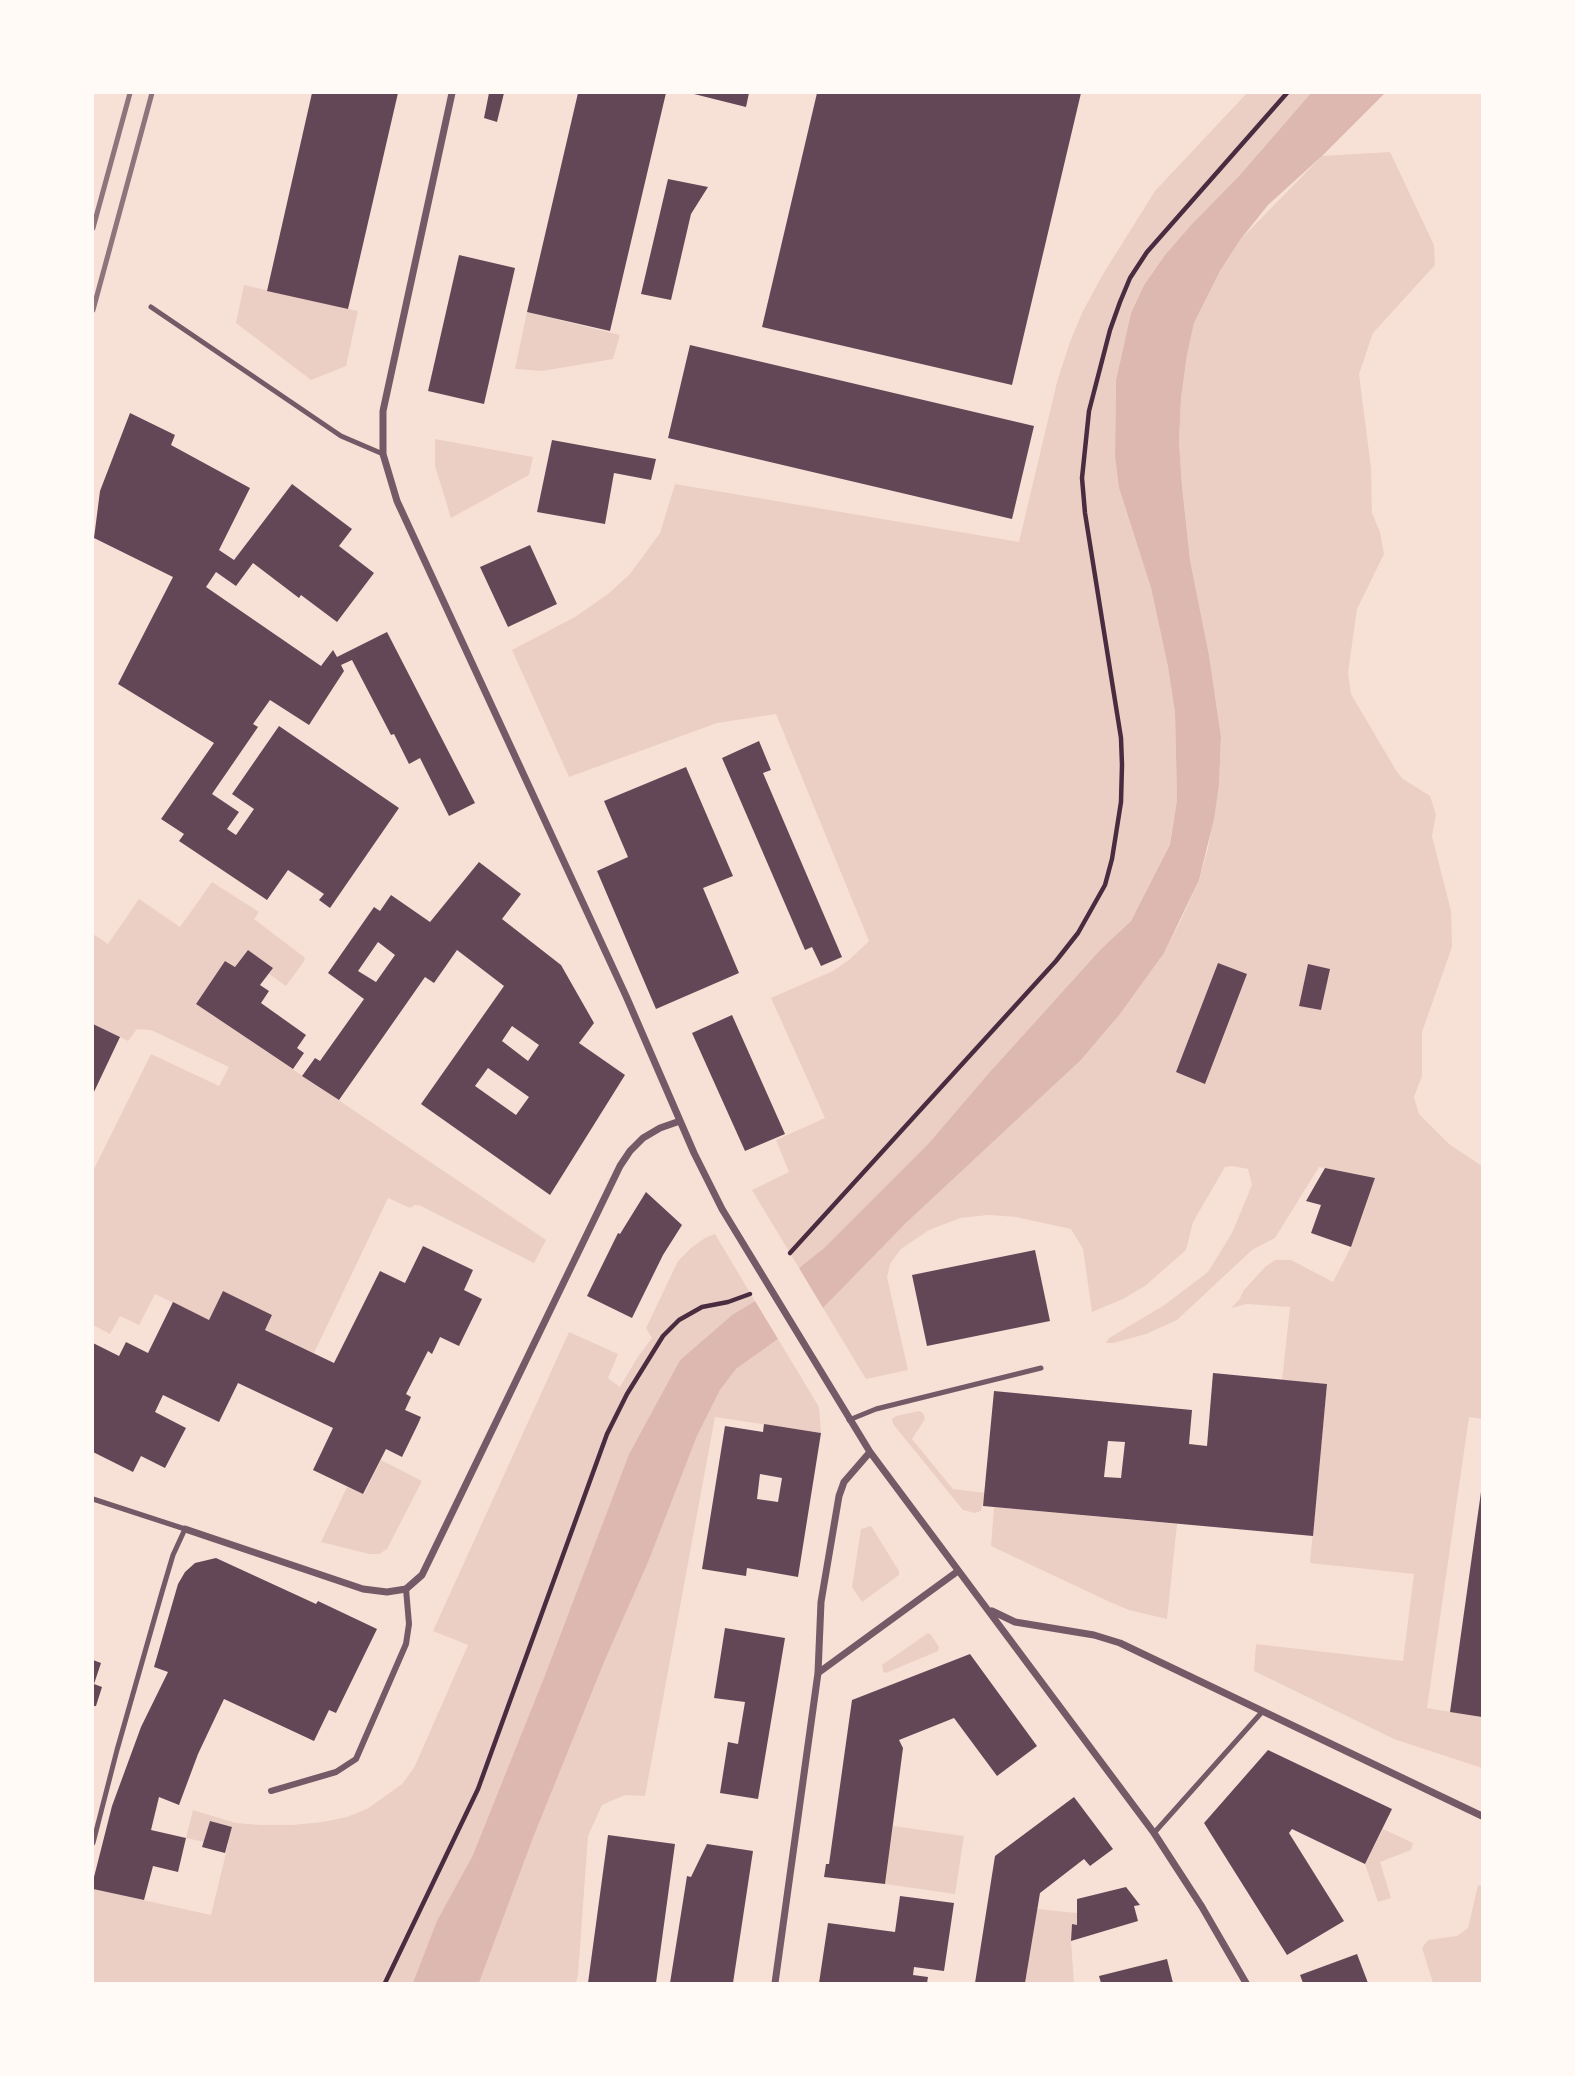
<!DOCTYPE html>
<html>
<head>
<meta charset="utf-8">
<style>
  body { margin:0 }
  #map { position:relative; width:1575px; height:2076px; overflow:hidden; background:#f7e1d7; font-family:Figtree,sans-serif }
  canvas { display:block }
  .frame { position:absolute; inset:0; border:94px solid #fffaf5; pointer-events:none }
</style>
</head>
<body>
<div id="map">
<canvas width="1575" height="2076"></canvas>
<div class="frame"></div>
</div>
<script>
const g = document.querySelector('canvas').getContext('2d');
g.lineJoin = 'round';
function fill(path, color) { g.fillStyle = color; g.fill(path, 'evenodd'); }
const poly = rows => new Path2D(rows.map(r => 'M' + r).join(''));
function stroke(path, color, width, dash) { g.strokeStyle = color; g.lineWidth = width; g.lineCap = dash ? 'butt' : 'round'; g.setLineDash(dash || []); g.stroke(path); }
const green = poly([
  [1247,93,1311,93,1239,176,1191,225,1165,255,1144,285,1131,313,1116,380,1115,457,1119,488,1151,588,1168,667,1175,713,1177,800,1170,843,1131,921,1101,949,988,1074,929,1143,824,1248,799,1268,752,1190,789,1172,776,1140,825,1118,771,998,833,971,850,959,869,941,776,714,717,723,569,777,512,650,575,617,608,594,630,574,660,533,675,484,1019,542,1057,382,1070,342,1082,313,1103,274,1155,191],
  [1390,152,1434,245,1435,265,1373,333,1359,374,1371,468,1372,513,1380,532,1384,554,1357,609,1348,673,1351,694,1397,772,1403,779,1430,796,1436,815,1432,836,1451,911,1452,947,1422,1032,1422,1076,1414,1097,1419,1114,1449,1144,1482,1166,1482,1419,1469,1417,1427,1708,1482,1717,1482,1768,1394,1739,1254,1671,1256,1644,1403,1661,1414,1574,1310,1563,1327,1384,1282,1380,1290,1307,1247,1304,1231,1308,1239,1300,1244,1290,1265,1267,1275,1260,1291,1260,1333,1282,1351,1247,1375,1178,1319,1167,1275,1238,1252,1250,1177,1320,1146,1334,1113,1343,1106,1343,1109,1338,1163,1306,1208,1272,1232,1233,1252,1185,1248,1169,1232,1166,1225,1167,1193,1222,1186,1250,1145,1286,1123,1299,1092,1312,1083,1249,1071,1229,1016,1217,989,1215,960,1218,929,1230,901,1249,890,1264,887,1277,908,1370,866,1379,823,1308,906,1223,1081,1060,1120,1014,1164,953,1181,920,1199,880,1208,848,1219,785,1221,737,1209,655,1190,560,1182,486,1179,442,1181,398,1187,355,1194,323,1220,271,1240,240,1322,156],
  [1308,965,1329,969,1321,1010,1299,1005],
  [244,285,358,311,346,366,311,380,236,323],
  [527,312,620,335,613,359,542,371,515,369],
  [435,439,533,457,529,475,451,518,435,466],
  [212,882,259,912,254,919,304,957,305,960,286,986,269,974,272,967,248,950,235,967,225,961,196,1004,546,1240,534,1263,421,1206,415,1205,410,1208,388,1198,314,1353,265,1330,272,1315,223,1291,209,1320,155,1294,139,1325,120,1316,110,1334,93,1325,93,1171,151,1054,219,1086,229,1067,151,1030,137,1029,128,1041,93,1024,93,934,108,944,139,899,180,927],
  [715,1234,755,1301,732,1315,680,1360,629,1454,545,1675,472,1857,414,1983,93,1983,93,1889,211,1915,232,1828,210,1821,204,1842,186,1838,193,1810,236,1823,261,1825,292,1825,323,1822,347,1817,367,1809,402,1784,414,1768,468,1645,433,1631,569,1332,618,1354,608,1378,620,1387,637,1358,652,1338,646,1328,678,1261,691,1248,705,1238],
  [778,1339,819,1407,821,1433,715,1417,645,1796,625,1795,602,1805,588,1836,578,1975,576,1983,479,1983,533,1838,605,1660,649,1560,697,1436,720,1390,736,1369],
  [919,1411,923,1413,925,1419,912,1439,953,1489,985,1493,981,1511,975,1513,963,1510,893,1424,892,1419,896,1416],
  [381,1460,422,1481,387,1549,379,1554,369,1554,321,1542,347,1487,364,1494],
  [994,1507,1177,1524,1167,1619,1129,1610,1110,1602,991,1546],
  [871,1526,899,1571,899,1575,862,1602,852,1587,861,1529],
  [928,1633,931,1635,939,1647,938,1651,886,1673,883,1672,882,1665],
  [893,1826,964,1836,955,1894,885,1884],
  [1383,1829,1413,1843,1411,1850,1380,1862,1391,1898,1378,1902,1365,1864],
  [1478,1885,1482,1886,1482,1983,1433,1983,1422,1948,1428,1940,1457,1936,1468,1928],
  [1037,1909,1077,1913,1077,1925,1072,1925,1071,1941,1074,1983,1025,1983]
]);
const water = poly([
  [1311,93,1385,93,1322,156,1268,205,1240,240,1220,271,1194,323,1187,355,1181,398,1179,442,1182,486,1190,560,1209,655,1221,737,1219,785,1214,819,1199,880,1164,953,1120,1014,1081,1060,906,1223,823,1308,799,1268,824,1248,929,1143,988,1074,1101,949,1131,921,1170,844,1177,800,1175,713,1168,667,1151,588,1119,488,1115,457,1116,380,1131,313,1144,285,1165,255,1191,225,1239,176],
  [755,1301,778,1339,736,1369,720,1390,697,1436,649,1560,605,1660,533,1838,479,1983,413,1983,437,1921,472,1857,545,1675,629,1454,680,1360,732,1315]
]);
const building = poly([
  [312,93,398,93,348,309,267,291],
  [489,93,504,93,497,122,484,118],
  [578,93,666,93,610,331,527,312],
  [690,93,749,93,746,107],
  [817,93,1081,93,1012,385,762,327],
  [668,179,708,187,691,214,671,300,641,294],
  [459,255,515,268,484,404,428,391],
  [690,345,1034,426,1012,519,668,438],
  [130,413,175,435,171,445,250,488,219,550,234,560,292,484,352,529,339,546,374,573,337,622,301,595,299,598,253,563,236,586,216,572,206,587,321,666,333,650,337,657,387,632,475,803,449,816,420,758,409,764,394,734,391,735,352,660,341,665,344,671,309,725,270,700,253,724,258,727,212,794,239,812,227,829,236,835,254,809,232,794,279,726,399,808,330,908,319,900,324,894,288,870,267,900,179,841,184,834,161,819,214,743,118,684,173,577,94,538,100,491],
  [552,440,656,459,651,480,614,473,605,524,537,512],
  [530,545,557,604,508,627,480,567],
  [759,741,771,770,763,773,842,957,821,966,812,947,805,950,722,758],
  [686,767,733,876,703,888,739,973,656,1009,597,871,628,857,604,801],
  [479,862,521,894,502,919,561,965,594,1023,579,1043,625,1075,550,1195,421,1104,504,986,457,950,434,983,425,977,339,1100,302,1076,315,1058,320,1061,364,999,328,973,374,907,380,911,391,895,430,922],
  [378,942,395,955,376,982,358,971],
  [512,1026,539,1045,528,1061,502,1041],
  [488,1068,529,1097,516,1115,475,1086],
  [248,950,273,968,260,985,269,991,261,1003,306,1035,297,1048,304,1053,293,1069,196,1004,225,961,235,967],
  [1218,963,1247,974,1205,1084,1176,1072],
  [1308,964,1330,969,1321,1010,1299,1006],
  [732,1015,785,1134,745,1151,692,1033],
  [93,1024,120,1037,93,1094],
  [1325,1168,1375,1178,1351,1247,1311,1233,1321,1205,1306,1201],
  [646,1192,682,1225,663,1255,632,1318,587,1296,618,1233,620,1234],
  [423,1246,473,1270,464,1290,482,1299,459,1346,440,1337,432,1354,428,1351,406,1394,411,1397,405,1410,421,1417,418,1424,402,1457,386,1449,363,1494,313,1470,333,1428,238,1383,219,1422,163,1395,155,1412,186,1428,165,1468,141,1456,133,1472,93,1452,93,1343,119,1356,126,1342,148,1353,173,1302,209,1320,223,1291,272,1315,265,1330,334,1363,380,1271,405,1283],
  [1035,1250,1050,1321,927,1346,912,1275],
  [1213,1373,1327,1384,1313,1536,983,1506,994,1391,1192,1410,1189,1444,1207,1446],
  [1108,1441,1125,1442,1121,1478,1104,1477],
  [764,1424,821,1433,798,1577,747,1568,746,1576,702,1569,725,1426,763,1432],
  [760,1474,782,1478,778,1502,757,1499],
  [1481,1492,1482,1492,1482,1717,1450,1712],
  [216,1558,316,1604,318,1601,377,1629,336,1713,329,1710,314,1741,224,1699,198,1754,179,1805,159,1797,151,1830,186,1838,178,1872,153,1866,144,1900,93,1889,93,1881,112,1806,141,1727,168,1672,154,1667,178,1584,185,1572,195,1563],
  [725,1628,785,1638,758,1799,720,1793,728,1742,738,1744,745,1702,714,1698],
  [970,1654,1037,1746,997,1776,954,1718,899,1740,903,1748,885,1884,824,1877,826,1864,829,1864,852,1700],
  [93,1660,101,1663,94,1684,102,1687,96,1706,93,1706],
  [1268,1750,1392,1809,1365,1864,1292,1829,1289,1833,1344,1921,1287,1955,1204,1823],
  [1074,1797,1113,1849,1090,1866,1084,1859,1040,1893,1025,1983,975,1983,995,1856],
  [210,1821,232,1827,225,1853,202,1847],
  [608,1835,675,1844,656,1983,588,1983],
  [707,1844,753,1851,733,1983,670,1983,687,1876,691,1877],
  [1126,1887,1140,1905,1134,1906,1138,1921,1071,1941,1072,1924,1077,1925,1077,1899],
  [900,1896,954,1903,944,1971,914,1967,913,1975,928,1977,927,1983,819,1983,828,1923,895,1932],
  [1357,1954,1368,1983,1303,1983,1300,1975],
  [1167,1959,1173,1983,1101,1983,1099,1976]
]);
const path = poly([
  [790,1253,1056,961,1078,933,1105,885,1112,859,1121,802,1122,765,1121,738,1085,513,1082,478,1089,411,1110,330,1120,302,1130,278,1147,252,1287,93],
  [385,1983,478,1789,607,1434,627,1394,663,1336,679,1320,702,1307,728,1302,750,1294]
]);
const service = poly([
  [151,307,341,436,383,454],
  [849,1420,876,1409,1041,1368],
  [93,1499,185,1529,173,1555,162,1592,117,1750,93,1843],
  [1154,1833,1262,1712]
]);
const pedestrian = poly([
  [271,1791,336,1772,356,1759,406,1644,409,1624,406,1589]
]);
const minor = poly([
  [452,93,383,411,383,454,397,501,626,996,694,1153,722,1209,870,1452,1154,1833,1202,1907,1246,1983],
  [185,1529,363,1589,387,1592,406,1589,422,1575,620,1166,630,1151,643,1138,660,1128,680,1121],
  [992,1611,1015,1622,1094,1635,1120,1643,1482,1816],
  [818,1673,958,1571],
  [775,1983,818,1673,821,1602,839,1496,844,1482,870,1452]
]);
const rail = poly([
  [93,228,130,93],
  [93,310,152,93]
]);
fill(green, '#ebcfc5');
fill(water, '#dcb8b0');
fill(building, '#644757');
stroke(path, '#4a2c40', 4.5);
stroke(service, '#755966', 5);
stroke(pedestrian, '#755966', 6);
stroke(minor, '#755966', 7);
stroke(rail, '#8f747c', 5);
</script>
</body>
</html>
